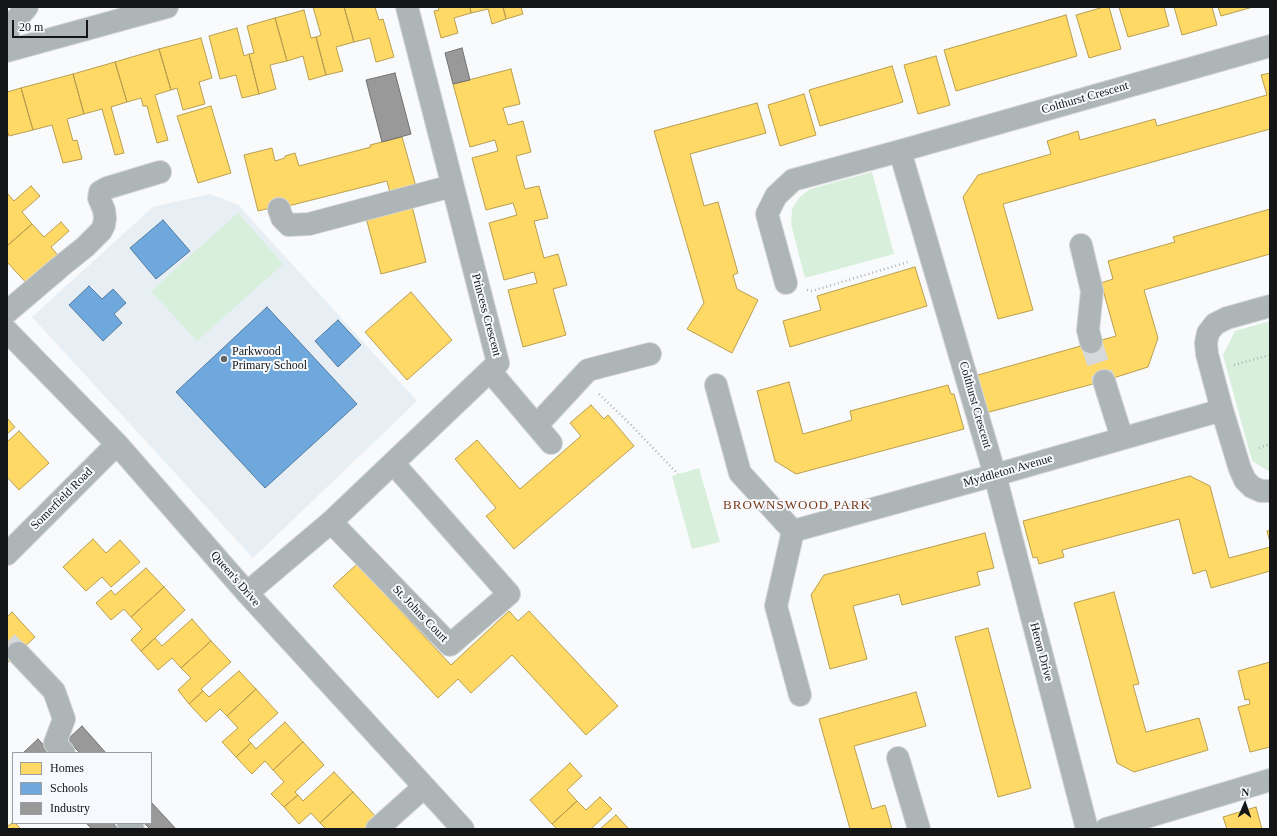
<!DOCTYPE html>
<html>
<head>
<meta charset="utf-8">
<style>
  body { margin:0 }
  #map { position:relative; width:1277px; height:836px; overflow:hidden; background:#f8fafc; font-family:Georgia,serif }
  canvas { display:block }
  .frame { position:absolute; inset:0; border:8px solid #131517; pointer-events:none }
  .legend { position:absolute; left:12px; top:752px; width:140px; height:72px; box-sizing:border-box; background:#f6fafe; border:1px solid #9b9ea2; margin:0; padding:5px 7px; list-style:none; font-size:12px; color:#131517 }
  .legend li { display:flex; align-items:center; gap:8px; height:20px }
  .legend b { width:20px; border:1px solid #9b9ea2 }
  .north { position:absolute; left:1225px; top:784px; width:40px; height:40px; -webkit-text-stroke:3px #f6fafe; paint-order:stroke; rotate:2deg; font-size:11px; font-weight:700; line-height:16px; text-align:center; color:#131517 }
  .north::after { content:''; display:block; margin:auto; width:14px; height:18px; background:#131517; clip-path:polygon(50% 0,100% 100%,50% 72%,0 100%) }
  .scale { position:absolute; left:12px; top:20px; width:76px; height:18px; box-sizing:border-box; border:2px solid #131517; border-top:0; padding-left:5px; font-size:12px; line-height:14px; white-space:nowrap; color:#131517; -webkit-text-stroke:3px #f6fafe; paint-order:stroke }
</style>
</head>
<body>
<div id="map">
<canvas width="1277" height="836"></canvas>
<div class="frame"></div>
<ul class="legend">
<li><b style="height:11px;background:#ffd966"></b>Homes</li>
<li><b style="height:11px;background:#6fa8dc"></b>Schools</li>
<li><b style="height:11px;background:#999"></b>Industry</li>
</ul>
<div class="north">N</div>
<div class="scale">20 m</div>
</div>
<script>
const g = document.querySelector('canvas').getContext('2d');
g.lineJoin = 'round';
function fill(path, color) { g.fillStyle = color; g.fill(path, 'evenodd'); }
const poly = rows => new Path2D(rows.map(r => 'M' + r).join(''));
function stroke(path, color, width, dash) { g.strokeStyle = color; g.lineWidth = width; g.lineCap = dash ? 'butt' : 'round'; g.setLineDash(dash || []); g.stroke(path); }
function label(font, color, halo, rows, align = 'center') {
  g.font = font + ' Georgia,serif'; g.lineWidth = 4; g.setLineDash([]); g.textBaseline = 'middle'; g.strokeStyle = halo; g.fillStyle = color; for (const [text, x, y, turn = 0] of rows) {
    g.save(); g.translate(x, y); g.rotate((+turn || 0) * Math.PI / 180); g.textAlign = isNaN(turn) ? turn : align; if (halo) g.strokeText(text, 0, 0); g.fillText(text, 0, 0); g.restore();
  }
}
const built = poly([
  [210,194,238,205,417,401,253,558,32,317,153,207]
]);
const green = poly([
  [872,172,894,254,805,278,791,224,792,209,799,198,810,189],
  [238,213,283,264,197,341,151,291],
  [1270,321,1270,472,1252,461,1223,355,1235,331],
  [699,468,720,542,692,549,672,476]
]);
const homes = poly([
  [313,7,344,7,354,42,336,47,343,71,326,75,316,37,321,35,313,7],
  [344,7,375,7,379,20,383,19,394,57,376,62,370,38,354,42,344,7],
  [438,7,470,7,471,13,454,18,458,33,441,38,434,11,439,10,438,7],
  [470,7,503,7,506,19,492,24,488,9,471,13,470,7],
  [503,7,521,7,523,14,506,19,503,7],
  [1104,7,1109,7,1121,49,1089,58,1076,15,1104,7],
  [1119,7,1164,7,1169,26,1128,37,1119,7],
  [1174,7,1212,7,1217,25,1182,35,1174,7],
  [1218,7,1253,7,1221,16,1218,7],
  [304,10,311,38,316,37,326,75,309,80,303,56,287,61,275,18,304,10],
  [1066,15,1077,56,956,91,944,50,1066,15],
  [275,18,287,61,270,65,276,89,259,94,249,54,254,53,247,26,275,18],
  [237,28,244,56,249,54,259,94,242,98,236,75,220,79,209,36,237,28],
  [201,38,212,78,199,82,205,104,183,110,177,88,171,90,159,49,201,38],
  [159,49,171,90,155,95,168,140,157,143,147,106,143,106,141,98,127,102,115,62,159,49],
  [936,56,950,105,918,114,904,65,936,56],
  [115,62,127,102,111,107,124,153,115,155,102,109,84,114,73,74,115,62],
  [892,66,903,102,820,126,809,90,892,66],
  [511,69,520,104,503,108,508,125,523,121,531,152,516,156,525,189,539,186,548,218,534,221,544,258,558,254,567,285,553,289,566,335,523,347,508,290,537,283,534,272,504,280,489,223,517,215,513,203,486,210,472,158,498,151,495,140,470,147,453,84,511,69],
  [1270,73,1270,129,1003,204,1033,310,998,319,963,197,978,175,1051,154,1047,141,1078,131,1080,140,1155,119,1157,126,1267,95,1261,75,1270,73],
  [73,74,84,114,67,119,73,141,77,140,82,159,63,163,52,125,33,130,21,88,73,74],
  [21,88,33,130,9,136,7,130,7,92,21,88],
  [804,94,816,135,780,146,768,105,804,94],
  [757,103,766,133,690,154,704,206,718,202,738,273,733,275,737,289,758,300,732,353,687,329,704,303,654,131,757,103],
  [211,106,231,173,198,183,177,116,211,106],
  [402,137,417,190,391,197,387,181,288,206,287,204,258,211,244,155,272,148,275,161,285,158,285,156,295,153,299,166,371,147,370,145,402,137],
  [31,186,40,196,22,212,32,224,7,246,7,193,14,201,31,186],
  [411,202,426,262,381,274,365,214,411,202],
  [1270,209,1270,254,1144,290,1158,338,1148,367,1104,381,982,414,971,377,1116,336,1101,283,1113,279,1108,261,1175,242,1173,237,1270,209],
  [61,222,69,231,51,247,61,259,30,287,7,262,7,246,32,224,44,237,61,222],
  [915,267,927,306,790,347,783,321,821,310,817,296,915,267],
  [411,292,452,340,407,380,365,332,411,292],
  [789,382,803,434,852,420,850,411,948,385,951,394,954,394,964,429,796,474,775,461,757,391,789,382],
  [591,405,604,419,608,415,634,446,514,549,486,516,496,508,455,459,477,440,520,489,581,436,570,423,591,405],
  [7,418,15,427,7,434,7,418],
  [19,431,49,463,19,490,7,477,7,442,19,431],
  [1190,476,1210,486,1229,558,1270,547,1270,571,1211,588,1206,570,1193,574,1179,519,1062,550,1064,557,1039,564,1037,557,1033,558,1023,521,1190,476],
  [1270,530,1270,542,1267,531,1270,530],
  [985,533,994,568,977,572,980,585,902,605,899,594,853,606,867,659,830,669,811,595,824,575,985,533],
  [93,539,106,553,120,540,140,562,111,587,102,577,86,591,63,567,93,539],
  [357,564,451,665,509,611,518,621,529,611,618,706,586,735,512,655,471,693,458,679,438,698,333,586,357,564],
  [146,568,164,587,131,617,124,609,111,620,96,603,111,590,115,595,146,568],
  [164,587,185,610,141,651,131,640,142,629,131,617,164,587],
  [1114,592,1139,684,1133,685,1146,732,1199,718,1208,750,1134,772,1117,763,1074,603,1114,592],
  [12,612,35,637,7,663,7,617,12,612],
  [192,619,211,641,181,668,172,658,158,670,141,651,155,638,162,646,192,619],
  [988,628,1031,788,998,797,955,637,988,628],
  [211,641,231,662,201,689,203,691,189,704,178,690,191,678,181,668,211,641],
  [1270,662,1270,747,1250,752,1238,707,1250,704,1249,699,1245,700,1238,671,1270,662],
  [239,671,256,689,227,716,220,709,206,722,189,704,203,691,209,697,239,671],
  [256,689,278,713,248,740,251,743,236,757,222,742,238,728,227,716,256,689],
  [916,692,926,726,854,746,872,809,885,805,892,829,850,829,819,719,916,692],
  [285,722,303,742,273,770,265,761,252,774,236,757,251,743,256,749,285,722],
  [303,742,324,765,295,792,298,795,284,807,271,794,284,782,273,770,303,742],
  [570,763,582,776,567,790,577,801,552,824,530,800,570,763],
  [334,772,353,792,320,823,311,813,299,824,284,807,298,795,303,801,334,772],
  [353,792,377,818,365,829,326,829,320,823,353,792],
  [600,797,612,809,591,829,557,829,552,824,577,801,586,810,600,797],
  [1256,807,1262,829,1227,829,1223,817,1256,807],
  [616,815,628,828,626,829,600,829,616,815],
  [13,822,13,823,15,823,21,829,7,829,7,825,8,826,13,822]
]);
const schools = poly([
  [163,220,190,251,156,279,130,248,163,220],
  [89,286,102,299,113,289,126,303,114,314,122,323,103,341,69,305,89,286],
  [267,307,357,404,265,488,176,392,267,307],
  [338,320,361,345,338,367,315,341,338,320]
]);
const industry = poly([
  [462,48,470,80,453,84,445,53,462,48],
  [395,73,411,134,382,142,366,80,395,73],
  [82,726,106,753,80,753,67,740,82,726],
  [38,739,51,753,23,753,38,739],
  [151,802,176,829,150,829,144,823,151,823,151,802],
  [86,823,113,823,118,829,92,829,86,823]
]);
const minorTunnel = poly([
  [1091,342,1104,381],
  [7,642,18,653]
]);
const path = poly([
  [807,290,812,291,908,262],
  [1234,365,1270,355],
  [599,394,627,421,678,474],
  [1259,448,1270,444]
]);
const minor = poly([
  [7,38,9,28,27,7],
  [7,51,167,7],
  [900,151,995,475,1087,829],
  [279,209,282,218,289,225,309,224,452,186],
  [1081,245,1092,291,1088,330,1091,342],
  [786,283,767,214,776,196,793,180,900,151,1270,46],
  [7,312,60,267,85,247,101,231,104,225,105,218,104,210,99,198,100,192,107,188,160,172],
  [7,331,117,444,247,593,463,829],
  [490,371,551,443],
  [1104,381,1122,438],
  [716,385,740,473,793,531,995,475,1222,410,1240,469,1245,480,1252,487,1261,491,1270,491],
  [1222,410,1207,354,1206,343,1208,333,1215,324,1227,318,1270,306],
  [537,425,588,370,650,354],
  [331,522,450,645,509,594,393,463],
  [793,531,776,606,800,695],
  [7,554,117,444],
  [247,593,331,522,498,363,407,7],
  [18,653,54,691,64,719,55,743,64,753],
  [898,758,919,829],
  [128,823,133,829],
  [377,829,424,787],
  [1106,829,1270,780]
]);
const markers = [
  [224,359,4,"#636567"]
];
const streetNames = [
  ["Colthurst Crescent",1085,98,-16],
  ["Princess Crescent",486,315,75],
  ["Colthurst Crescent",975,405,74],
  ["Myddleton Avenue",1008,471,-16],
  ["Somerfield Road",62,499,-45],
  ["Queen's Drive",235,579,49],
  ["St. Johns Court",420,614,46],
  ["Heron Drive",1041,652,75]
];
const poiNames = [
  ["Parkwood",232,352],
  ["Primary School",232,366]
];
const neighbourhoodNames = [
  ["BROWNSWOOD PARK",797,506]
];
fill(built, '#e7eef4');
fill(green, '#d8f0db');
fill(homes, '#ffd966');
stroke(homes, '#b89e4e', 1);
fill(schools, '#6fa8dc');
stroke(schools, '#537ca1', 1);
fill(industry, '#999');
stroke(industry, '#717172', 1);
stroke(minorTunnel, '#d6d8da', 22, [22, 11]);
stroke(minor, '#d4d5d7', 24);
stroke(path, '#b0b4b6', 2.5, [1, 3]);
stroke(minor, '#adb5b7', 22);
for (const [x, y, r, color] of markers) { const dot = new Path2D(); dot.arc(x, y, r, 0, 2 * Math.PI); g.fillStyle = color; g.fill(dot); stroke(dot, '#f6fafe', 1.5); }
label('12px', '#131517', '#f6fafe', streetNames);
label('12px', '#131517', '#f6fafe', poiNames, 'left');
g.letterSpacing = '1px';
label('13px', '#793a17', '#f6fafe', neighbourhoodNames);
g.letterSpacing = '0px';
</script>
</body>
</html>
